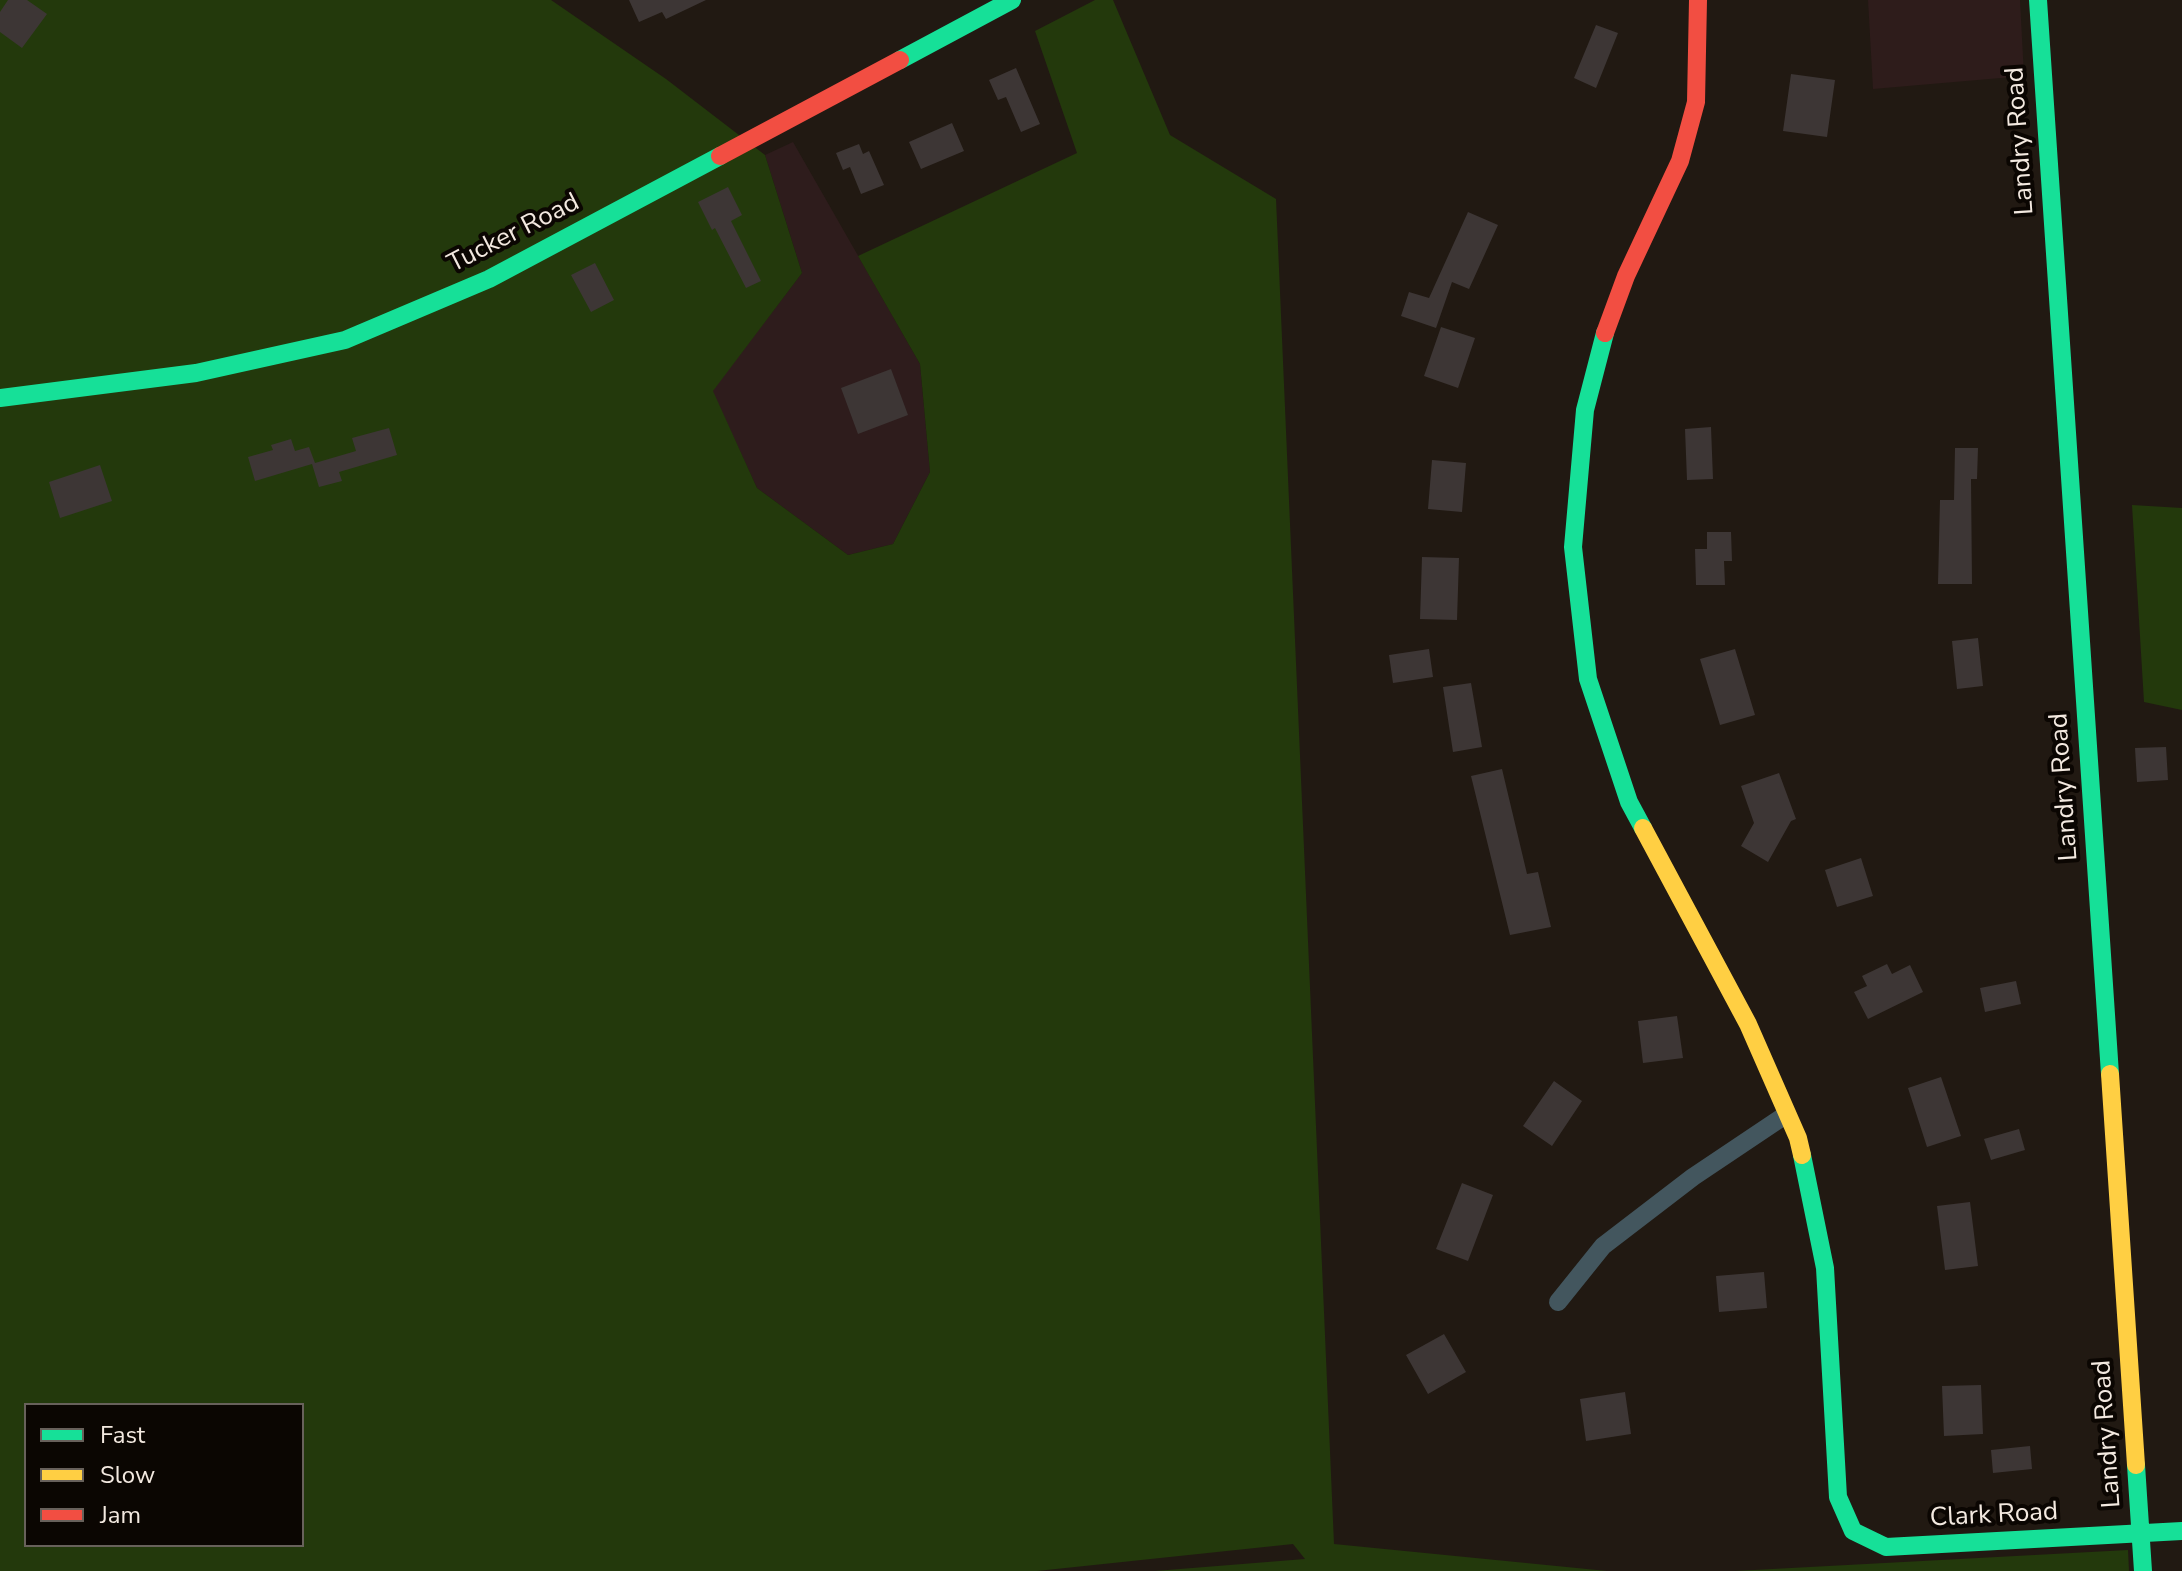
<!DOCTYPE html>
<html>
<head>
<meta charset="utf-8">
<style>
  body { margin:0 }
  #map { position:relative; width:2182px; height:1571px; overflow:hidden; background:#211912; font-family:"Nunito Sans",sans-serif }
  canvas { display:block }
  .legend { position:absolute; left:24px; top:1403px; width:280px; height:144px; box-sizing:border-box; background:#0b0602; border:2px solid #68615b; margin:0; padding:10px 14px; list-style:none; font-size:24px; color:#f3e9e0 }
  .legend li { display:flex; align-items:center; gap:16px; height:40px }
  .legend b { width:40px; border:2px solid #68615b }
</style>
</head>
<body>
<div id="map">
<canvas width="2182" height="1571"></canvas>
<ul class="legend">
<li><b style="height:10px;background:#16e098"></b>Fast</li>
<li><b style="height:10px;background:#ffcf43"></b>Slow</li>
<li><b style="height:10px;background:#f24e42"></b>Jam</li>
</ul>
</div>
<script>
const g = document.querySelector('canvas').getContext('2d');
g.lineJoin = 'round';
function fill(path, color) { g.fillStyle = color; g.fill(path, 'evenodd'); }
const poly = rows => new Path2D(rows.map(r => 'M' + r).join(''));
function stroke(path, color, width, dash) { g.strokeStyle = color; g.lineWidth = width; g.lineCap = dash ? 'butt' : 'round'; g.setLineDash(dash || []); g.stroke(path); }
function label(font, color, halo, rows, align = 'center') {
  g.font = font + ' "Nunito Sans",sans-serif'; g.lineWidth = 8; g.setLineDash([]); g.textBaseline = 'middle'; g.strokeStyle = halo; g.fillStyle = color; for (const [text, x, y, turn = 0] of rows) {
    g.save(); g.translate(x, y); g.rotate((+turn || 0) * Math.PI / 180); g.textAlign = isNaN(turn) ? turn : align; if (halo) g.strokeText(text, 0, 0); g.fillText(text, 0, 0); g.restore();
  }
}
const commercial = poly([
  [1868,0,2020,0,2024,76,1873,89]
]);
const industrial = poly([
  [793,142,920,364,930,472,893,544,848,555,757,488,712,391,802,273,765,155]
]);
const green = poly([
  [0,0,551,0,666,79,765,155,802,273,713,391,757,488,848,555,893,544,930,472,920,364,858,256,1077,153,1035,31,1095,0,1113,0,1170,135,1276,199,1334,1544,1607,1571,1155,1571,1305,1559,1293,1544,1037,1571,0,1571],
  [26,1405,302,1405,302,1545,26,1545],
  [2132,505,2182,508,2182,710,2144,702],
  [2128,1550,2129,1571,1735,1571]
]);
const building = poly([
  [8,0,27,0,47,14,22,48,0,32,0,12],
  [629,0,706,0,666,19,662,12,639,22],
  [1596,25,1618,33,1596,88,1574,78],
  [1016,68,1040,124,1021,132,1006,97,998,100,989,80],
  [1791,74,1835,80,1827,137,1783,131],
  [952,123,964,151,921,169,909,142],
  [859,144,863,154,869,151,884,185,861,194,850,167,843,170,836,153],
  [728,187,742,215,731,221,761,281,746,288,715,228,712,230,698,202],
  [1468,212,1498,225,1469,289,1452,282,1436,328,1401,316,1409,292,1429,298],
  [595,263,614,300,591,312,571,275],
  [1441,327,1475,338,1458,388,1424,376],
  [891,369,908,415,858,434,841,388],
  [1711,427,1713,479,1687,480,1685,429],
  [389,428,397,455,339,472,342,481,319,487,312,464,255,481,248,457,273,450,271,445,291,439,295,451,309,447,315,463,356,451,352,438],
  [1955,448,1978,448,1977,479,1971,479,1972,584,1938,584,1940,500,1954,500],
  [1432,460,1466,463,1462,512,1428,509],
  [100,465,112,501,60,518,49,482],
  [1707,532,1731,532,1732,561,1724,561,1725,585,1696,585,1695,549,1707,549],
  [1422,557,1459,558,1457,620,1420,619],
  [1978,638,1983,686,1957,689,1952,641],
  [1429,649,1433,677,1393,683,1389,655],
  [1735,649,1755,715,1720,725,1700,659],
  [1471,683,1482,747,1453,752,1443,687],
  [2166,747,2168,780,2137,782,2135,748],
  [1502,769,1527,874,1538,872,1551,927,1510,935,1471,776],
  [1779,773,1796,819,1791,821,1768,862,1741,846,1754,823,1741,786],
  [1861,858,1873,896,1837,907,1825,870],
  [1887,964,1892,974,1910,965,1923,992,1868,1019,1854,992,1867,986,1862,976],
  [2016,981,2021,1004,1985,1012,1980,988],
  [1677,1016,1683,1058,1643,1063,1638,1021],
  [1941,1077,1961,1136,1927,1147,1908,1088],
  [1554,1081,1582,1101,1552,1146,1523,1126],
  [2019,1129,2025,1150,1991,1160,1984,1139],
  [1462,1183,1493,1195,1468,1261,1436,1249],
  [1970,1202,1978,1266,1945,1270,1937,1206],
  [1764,1272,1767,1308,1719,1312,1716,1276],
  [1444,1334,1466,1372,1428,1394,1406,1355],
  [1981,1385,1983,1434,1944,1436,1942,1386],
  [1625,1392,1631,1434,1586,1441,1580,1399],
  [2030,1446,2032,1469,1993,1473,1991,1450]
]);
const street = poly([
  [1558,1302,1603,1246,1693,1177,1787,1114]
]);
const fast = poly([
  [2038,0,2110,1074],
  [900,60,1012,0],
  [1605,333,1585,410,1573,547,1588,679,1629,802,1643,828],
  [0,398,196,373,345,340,489,279,720,156],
  [1802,1155,1825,1268,1838,1497,1853,1531,1886,1547,2182,1531],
  [2136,1465,2143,1571]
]);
const slow = poly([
  [1643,828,1748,1024,1798,1138,1802,1155],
  [2110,1074,2136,1465]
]);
const jam = poly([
  [720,156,900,60],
  [1605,333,1626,276,1680,161,1696,102,1698,0]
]);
const streetNames = [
  ["Landry Road",2021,141,-94],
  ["Tucker Road",514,234,-27],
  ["Landry Road",2065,787,-94],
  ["Landry Road",2108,1434,-94],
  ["Clark Road",1994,1516,-3]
];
fill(commercial, '#2e1c1b');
fill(industrial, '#2e1c1c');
fill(green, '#23390c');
fill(building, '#3d3635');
stroke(street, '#43565e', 18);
stroke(fast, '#16e098', 18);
stroke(slow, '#ffcf43', 18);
stroke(jam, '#f24e42', 18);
label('26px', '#f3e9e0', '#0b0602', streetNames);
</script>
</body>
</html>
